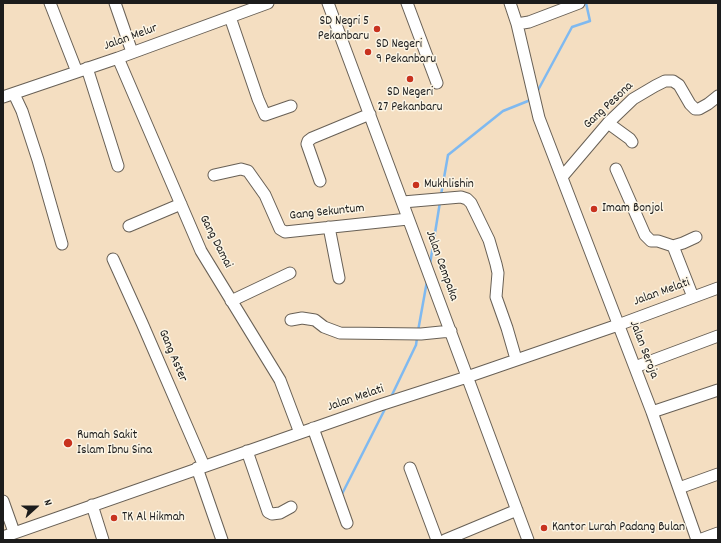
<!DOCTYPE html>
<html>
<head>
<meta charset="utf-8">
<style>
  body { margin:0 }
  #map { position:relative; width:721px; height:543px; overflow:hidden; background:#f4dec1; font-family:Dekko,sans-serif }
  canvas { display:block }
  .frame { position:absolute; inset:0; border:4px solid #1c1c1c; pointer-events:none }
  .north { position:absolute; left:16px; top:487px; width:40px; height:40px; -webkit-text-stroke:3px #fcf5e5; paint-order:stroke; rotate:69deg; font-size:11px; font-weight:700; line-height:16px; text-align:center; color:#1c1c1c }
  .north::after { content:''; display:block; margin:auto; width:14px; height:18px; background:#1c1c1c; clip-path:polygon(50% 0,100% 100%,50% 72%,0 100%) }
</style>
</head>
<body>
<div id="map">
<canvas width="721" height="543"></canvas>
<div class="frame"></div>
<div class="north">N</div>
</div>
<script>
const g = document.querySelector('canvas').getContext('2d');
g.lineJoin = 'round';
const poly = rows => new Path2D(rows.map(r => 'M' + r).join(''));
function stroke(path, color, width, dash) { g.strokeStyle = color; g.lineWidth = width; g.lineCap = dash ? 'butt' : 'round'; g.setLineDash(dash || []); g.stroke(path); }
function label(font, color, halo, rows, align = 'center') {
  g.font = font + ' Dekko,sans-serif'; g.lineWidth = 3; g.setLineDash([]); g.textBaseline = 'middle'; g.strokeStyle = halo; g.fillStyle = color; for (const [text, x, y, turn = 0] of rows) {
    g.save(); g.translate(x, y); g.rotate((+turn || 0) * Math.PI / 180); g.textAlign = isNaN(turn) ? turn : align; if (halo) g.strokeText(text, 0, 0); g.fillText(text, 0, 0); g.restore();
  }
}
const stream = poly([
  [537,92,572,27,590,21,586,3],
  [441,195,448,155,503,111,528,101,531,99],
  [430,264,440,202],
  [418,331,427,281],
  [391,397,416,345,417,338],
  [342,494,386,407]
]);
const minor = poly([
  [50,3,77,72],
  [115,3,132,52],
  [328,3,528,540],
  [407,3,437,83],
  [510,3,517,24,539,118,652,412,697,540],
  [230,17,258,99,265,115,291,106],
  [517,24,529,22,579,3],
  [118,58,201,251,280,380,300,433],
  [87,68,118,166],
  [14,94,22,111,38,160,62,244],
  [3,97,118,58,268,3],
  [608,123,630,139,632,142],
  [616,169,645,235,651,241,658,241,673,246],
  [214,175,241,169,248,171,265,195,280,229,285,232,408,219],
  [562,177,608,123,633,99,655,86,665,81,673,81,679,85,690,104,695,109,699,109,708,104,718,96],
  [320,181,307,144,308,141,312,138,370,114],
  [403,202,461,197,467,199,471,203,489,240,496,264,498,273,496,297,507,328,516,359],
  [129,226,181,204],
  [329,227,339,278],
  [113,259,142,323,204,466],
  [693,297,673,246,683,243,696,237],
  [231,301,290,273],
  [291,320,302,318,315,320,324,327,340,333,421,334,451,331],
  [635,367,718,336],
  [652,412,718,390],
  [313,428,347,523],
  [247,451,268,512,272,514,280,513,291,507],
  [197,468,222,540],
  [410,468,437,540],
  [679,488,718,474],
  [3,501,14,532],
  [92,505,103,540],
  [3,537,380,405,467,377,618,325,718,288],
  [445,540,517,510],
  [699,540,718,533]
]);
const markers = [
  [377,29,4,"#c8321e"],
  [368,52,4,"#c8321e"],
  [410,79,4,"#c8321e"],
  [416,185,4,"#c8321e"],
  [594,209,4,"#c8321e"],
  [68,443,5,"#c8321e"],
  [114,518,4,"#c8321e"],
  [544,528,4,"#c8321e"]
];
const poiNames = [
  ["SD Negri 5",369,22,"right"],
  ["Pekanbaru",369,37,"right"],
  ["SD Negeri",376,45],
  ["9 Pekanbaru",376,60],
  ["SD Negeri",410,93,"center"],
  ["27 Pekanbaru",410,108,"center"],
  ["Mukhlishin",424,185],
  ["Imam Bonjol",602,209],
  ["Rumah Sakit",77,436],
  ["Islam Ibnu Sina",77,451],
  ["TK Al Hikmah",122,518],
  ["Kantor Lurah Padang Bulan",552,528]
];
const streetNames = [
  ["Jalan Melur",131,38,-20],
  ["Gang Pesona",609,106,-43],
  ["Gang Sekuntum",327,213,-6],
  ["Gang Damai",215,242,63],
  ["Jalan Cempaka",441,266,70],
  ["Jalan Melati",662,293,-20],
  ["Jalan Seroja",643,350,69],
  ["Gang Aster",172,356,67],
  ["Jalan Melati",356,399,-19]
];
stroke(stream, '#7fb9f0', 2.5);
stroke(minor, '#686056', 13);
stroke(minor, '#fff', 11);
for (const [x, y, r, color] of markers) { const dot = new Path2D(); dot.arc(x, y, r, 0, 2 * Math.PI); g.fillStyle = color; g.fill(dot); stroke(dot, '#fcf5e5', 1.5); }
label('13px', '#1c1c1c', '#fcf5e5', poiNames, 'left');
label('13px', '#1c1c1c', '#fcf5e5', streetNames);
</script>
</body>
</html>
